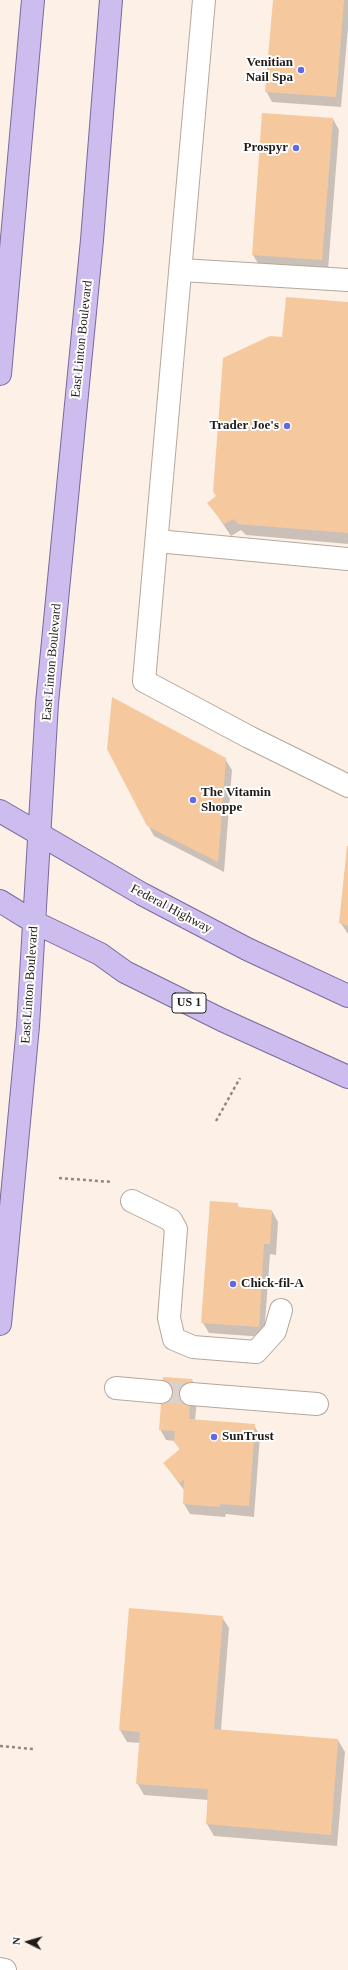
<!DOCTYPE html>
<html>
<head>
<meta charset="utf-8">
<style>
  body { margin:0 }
  #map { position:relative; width:348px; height:1970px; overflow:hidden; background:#fdf1e7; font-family:Georgia,serif }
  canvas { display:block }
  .north { position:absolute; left:8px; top:1922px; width:40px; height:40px; -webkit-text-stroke:3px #fff; paint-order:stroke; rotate:275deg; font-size:11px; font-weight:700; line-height:16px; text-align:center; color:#221c18 }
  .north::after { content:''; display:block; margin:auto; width:14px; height:18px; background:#221c18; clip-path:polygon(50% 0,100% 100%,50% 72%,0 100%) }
</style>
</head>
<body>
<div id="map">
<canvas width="348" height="1970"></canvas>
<div class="north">N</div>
</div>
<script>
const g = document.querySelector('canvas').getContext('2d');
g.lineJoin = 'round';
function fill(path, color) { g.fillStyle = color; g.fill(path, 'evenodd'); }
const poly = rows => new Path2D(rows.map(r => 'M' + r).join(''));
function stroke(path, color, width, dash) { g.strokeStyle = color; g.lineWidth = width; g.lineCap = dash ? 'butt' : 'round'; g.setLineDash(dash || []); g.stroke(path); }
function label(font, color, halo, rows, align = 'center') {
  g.font = font + ' Georgia,serif'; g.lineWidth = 4; g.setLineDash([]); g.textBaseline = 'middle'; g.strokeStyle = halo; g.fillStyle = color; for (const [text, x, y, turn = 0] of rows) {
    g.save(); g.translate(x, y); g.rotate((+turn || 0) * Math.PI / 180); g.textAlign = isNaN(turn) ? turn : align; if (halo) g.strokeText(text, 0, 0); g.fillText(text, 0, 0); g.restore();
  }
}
const shadow = poly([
  [274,0,348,0,348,28,341,107,272,102,266,91],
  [333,119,339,130,328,270,259,265,253,255],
  [348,303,348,544,246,535,241,530,231,536,209,503,217,497,283,338],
  [225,759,232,770,224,872,154,836,148,825],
  [348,846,348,934,340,922],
  [237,1204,240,1209,272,1211,278,1222,276,1255,270,1254,264,1337,209,1333,203,1323],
  [192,1380,198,1391,195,1420,254,1425,260,1436,254,1517,226,1514,225,1517,190,1514,184,1504,184,1490,164,1463,180,1450,175,1441,166,1440,160,1429],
  [130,1609,222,1617,229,1628,221,1730,338,1740,345,1752,337,1846,214,1836,207,1824,208,1800,144,1795,137,1783,140,1743,127,1742,120,1730]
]);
const building = poly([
  [273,0,344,0,336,97,265,92],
  [262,113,333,118,322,260,252,255],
  [286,297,348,302,348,533,238,524,234,519,224,524,207,503,216,496,213,492,223,358,270,336,282,337],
  [112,697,226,758,218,862,147,826,107,749],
  [347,846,348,846,348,926,339,923],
  [210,1201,238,1203,238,1207,272,1210,270,1244,264,1244,259,1327,201,1323],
  [163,1377,192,1379,189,1419,255,1424,249,1506,220,1504,220,1507,183,1504,184,1479,180,1483,163,1463,180,1449,174,1442,175,1431,159,1430],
  [129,1608,223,1616,214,1729,338,1739,331,1835,206,1824,208,1789,136,1784,140,1732,119,1730]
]);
const minorTunnel = poly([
  [161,1392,191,1394]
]);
const path = poly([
  [216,1121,240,1078],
  [59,1178,112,1182],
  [0,1746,33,1749]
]);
const minor = poly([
  [204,0,144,681,249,737,348,786],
  [181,270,348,280],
  [157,541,348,559],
  [132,1201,171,1220,176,1229,169,1318,174,1339,193,1347,256,1352,275,1331,281,1310],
  [116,1388,161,1392],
  [191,1394,317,1404],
  [0,1969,5,1970]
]);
const major = poly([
  [0,374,33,0],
  [0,811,142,894,247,949,348,996],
  [0,901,34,922,100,954,125,972,222,1020,348,1077],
  [0,1324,28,1026,47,703,92,240,111,0]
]);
const markers = [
  [301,70,4,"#5e6be2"],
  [296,148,4,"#5e6be2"],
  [287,426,4,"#5e6be2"],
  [193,800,4,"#5e6be2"],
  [233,1284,4,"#5e6be2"],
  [214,1437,4,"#5e6be2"]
];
const shields = [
  [189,1003,34]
];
const shieldNames = [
  ["US 1",189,1003]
];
const poiNames = [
  ["Venitian",293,63],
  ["Nail Spa",293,78],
  ["Prospyr",288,148],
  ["Trader Joe's",279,426],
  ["The Vitamin",201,793,"left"],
  ["Shoppe",201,808,"left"],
  ["Chick-fil-A",241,1284,"left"],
  ["SunTrust",222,1437,"left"]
];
const streetNames = [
  ["East Linton Boulevard",82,339,-84],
  ["East Linton Boulevard",52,662,-85],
  ["Federal Highway",171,909,28],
  ["East Linton Boulevard",30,985,-86]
];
fill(shadow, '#0003');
fill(building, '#f6c89d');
stroke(minorTunnel, '#dcd1c8', 22, [22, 11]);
stroke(minor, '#b5a79a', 24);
stroke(major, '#7b689d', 24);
stroke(path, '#918881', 2.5, [3, 3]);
stroke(minor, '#fff', 22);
stroke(major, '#cdbdef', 22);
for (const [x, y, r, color] of markers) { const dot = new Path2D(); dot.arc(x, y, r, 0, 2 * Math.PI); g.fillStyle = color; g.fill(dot); stroke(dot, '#fff', 1.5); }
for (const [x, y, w] of shields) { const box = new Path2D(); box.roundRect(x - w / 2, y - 10, w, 20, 3); g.fillStyle = '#fff'; g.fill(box); stroke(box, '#221c18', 1); }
label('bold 12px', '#221c18', null, shieldNames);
label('bold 13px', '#221c18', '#fff', poiNames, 'right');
label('13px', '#221c18', '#fff', streetNames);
</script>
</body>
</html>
